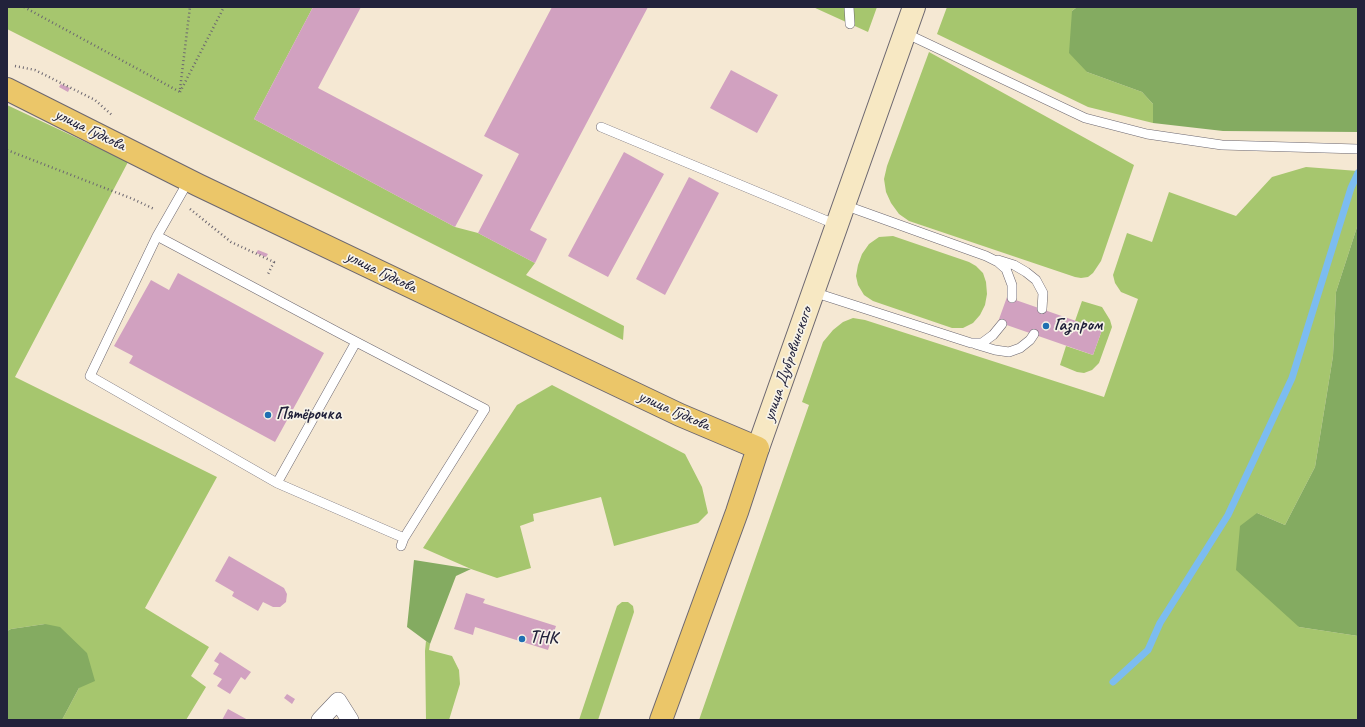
<!DOCTYPE html>
<html>
<head>
<meta charset="utf-8">
<style>
  body { margin:0 }
  #map { position:relative; width:1365px; height:727px; overflow:hidden; background:#f5e8d3; font-family:Caveat,sans-serif }
  canvas { display:block }
  .frame { position:absolute; inset:0; border:8px solid #22223b; pointer-events:none }
</style>
</head>
<body>
<div id="map">
<canvas width="1365" height="727"></canvas>
<div class="frame"></div>
</div>
<script>
const g = document.querySelector('canvas').getContext('2d');
g.lineJoin = 'round';
function fill(path, color) { g.fillStyle = color; g.fill(path, 'evenodd'); }
const poly = rows => new Path2D(rows.map(r => 'M' + r).join(''));
function stroke(path, color, width, dash) { g.strokeStyle = color; g.lineWidth = width; g.lineCap = dash ? 'butt' : 'round'; g.setLineDash(dash || []); g.stroke(path); }
function label(font, color, halo, rows, align = 'center') {
  g.font = font + ' Caveat,sans-serif'; g.lineWidth = 3.5; g.setLineDash([]); g.textBaseline = 'middle'; g.strokeStyle = halo; g.fillStyle = color; for (const [text, x, y, turn = 0] of rows) {
    g.save(); g.translate(x, y); g.rotate((+turn || 0) * Math.PI / 180); g.textAlign = isNaN(turn) ? turn : align; if (halo) g.strokeText(text, 0, 0); g.fillText(text, 0, 0); g.restore();
  }
}
const green = poly([
  [7,7,313,7,254,119,455,227,478,233,535,263,526,275,624,326,623,340,7,29],
  [813,7,877,7,868,32],
  [947,7,1077,7,1072,11,1087,72,1142,92,1153,104,1153,123,1088,107,937,34],
  [929,52,1134,165,1101,261,1093,273,1088,277,1081,278,1075,277,909,221,899,214,891,203,886,192,884,179,887,166],
  [7,105,128,162,15,377,217,477,145,608,209,647,191,676,206,687,186,720,62,720,79,688,45,624,11,629,7,631],
  [1306,167,1358,171,1358,224,1336,292,1333,356,1315,467,1285,525,1257,513,1299,627,1358,636,1358,720,699,720,809,405,802,402,823,342,833,330,843,322,853,318,865,320,1104,397,1138,299,1121,292,1115,283,1113,275,1127,233,1152,242,1169,192,1236,216,1272,177],
  [893,236,969,262,976,266,983,273,986,282,987,294,985,305,980,315,973,323,963,328,952,328,873,301,864,295,858,285,856,276,858,265,862,254,869,244,879,237],
  [1082,301,1102,307,1110,320,1112,327,1099,363,1092,370,1084,373,1077,372,1060,365,1066,346,1093,355,1102,330,1075,321],
  [552,385,685,454,702,487,708,513,698,523,614,546,601,497,533,514,534,521,520,526,531,568,497,578,471,569,423,548,517,405],
  [622,602,628,602,633,606,634,612,598,720,579,720,617,606],
  [426,641,430,644,429,650,452,656,459,670,460,684,449,720,426,720,425,651]
]);
const forest = poly([
  [1077,7,1358,7,1358,132,1223,131,1153,123,1153,104,1142,92,1087,72,1069,53,1072,11],
  [1358,224,1358,636,1299,627,1236,570,1240,526,1257,513,1285,525,1315,467,1333,356,1336,292],
  [414,560,471,569,456,576,430,644,407,627],
  [45,624,60,627,87,653,95,681,79,688,62,720,7,720,7,631,11,629]
]);
const stream = poly([
  [1113,682,1148,650,1160,623,1228,515,1292,378,1351,188,1358,173]
]);
const building = poly([
  [313,7,361,7,318,88,483,175,455,227,254,119],
  [552,7,648,7,530,230,547,239,535,263,478,233,519,154,484,136],
  [731,70,778,95,757,133,710,108],
  [61,84,70,88,68,92,59,87],
  [624,152,664,174,608,277,568,256],
  [689,177,719,193,665,295,636,279],
  [258,250,268,254,266,257,256,253],
  [178,273,324,353,275,442,129,363,133,356,114,346,151,280,169,290],
  [1007,297,1102,330,1093,355,998,322],
  [229,556,284,588,287,594,286,602,280,607,273,607,263,602,258,611,232,596,234,592,215,581],
  [466,593,485,599,483,603,556,626,548,650,475,627,473,635,454,629],
  [220,652,251,672,245,680,241,677,230,694,217,686,222,679,213,674,219,664,214,661],
  [287,694,295,699,292,704,284,698],
  [228,709,248,720,222,720]
]);
const path = poly([
  [24,7,180,92],
  [15,66,35,70,95,100,113,116],
  [180,89,190,7],
  [180,92,224,7],
  [7,150,133,199,154,209],
  [190,209,231,242,274,262,267,276]
]);
const lane = poly([
  [849,7,850,24],
  [905,33,1085,118,1147,134,1222,145,1358,149],
  [601,127,837,225],
  [189,180,157,236,343,335,485,409,404,538,401,546],
  [844,205,986,256,998,262,1006,269,1012,285,1012,298],
  [157,236,90,376,277,483],
  [998,260,1014,265,1026,272,1036,280,1043,293,1042,309],
  [813,292,971,343,982,343,993,335,1002,324],
  [356,342,277,483,404,538],
  [975,344,995,350,1009,352,1020,348,1030,340,1034,334]
]);
const street = poly([
  [320,720,338,701,350,720]
]);
const secondary = poly([
  [758,448,914,7]
]);
const primary = poly([
  [7,89,198,185,556,356,680,415,758,448,737,512,661,720]
]);
const markers = [
  [1046,326,4,"#1f6fb2"],
  [268,415,4,"#1f6fb2"],
  [522,639,4,"#1f6fb2"]
];
const streetNames = [
  ["улица Гудкова",90,130,26],
  ["улица Гудкова",381,272,26],
  ["улица Дубровинского",788,364,-71],
  ["улица Гудкова",674,411,24]
];
const poiNames = [
  ["Газпром",1054,326],
  ["Пятёрочка",276,415],
  ["ТНК",530,639]
];
fill(green, '#a6c66e');
fill(forest, '#84ab61');
stroke(stream, '#7cbcf0', 7);
fill(building, '#d1a1c0');
stroke(lane, '#6c6770', 10);
stroke(street, '#6c6770', 18);
stroke(secondary, '#6c6770', 24);
stroke(primary, '#6c6770', 24);
stroke(path, '#6c6770', 2.5, [1, 3]);
stroke(lane, '#fff', 9);
stroke(street, '#fff', 17);
stroke(secondary, '#f7e8c3', 22);
stroke(primary, '#ebc669', 22);
for (const [x, y, r, color] of markers) { const dot = new Path2D(); dot.arc(x, y, r, 0, 2 * Math.PI); g.fillStyle = color; g.fill(dot); stroke(dot, '#f7f3e8', 1.5); }
label('17px', '#22223b', '#f7f3e8', streetNames);
label('bold 17px', '#22223b', '#f7f3e8', poiNames, 'left');
</script>
</body>
</html>
